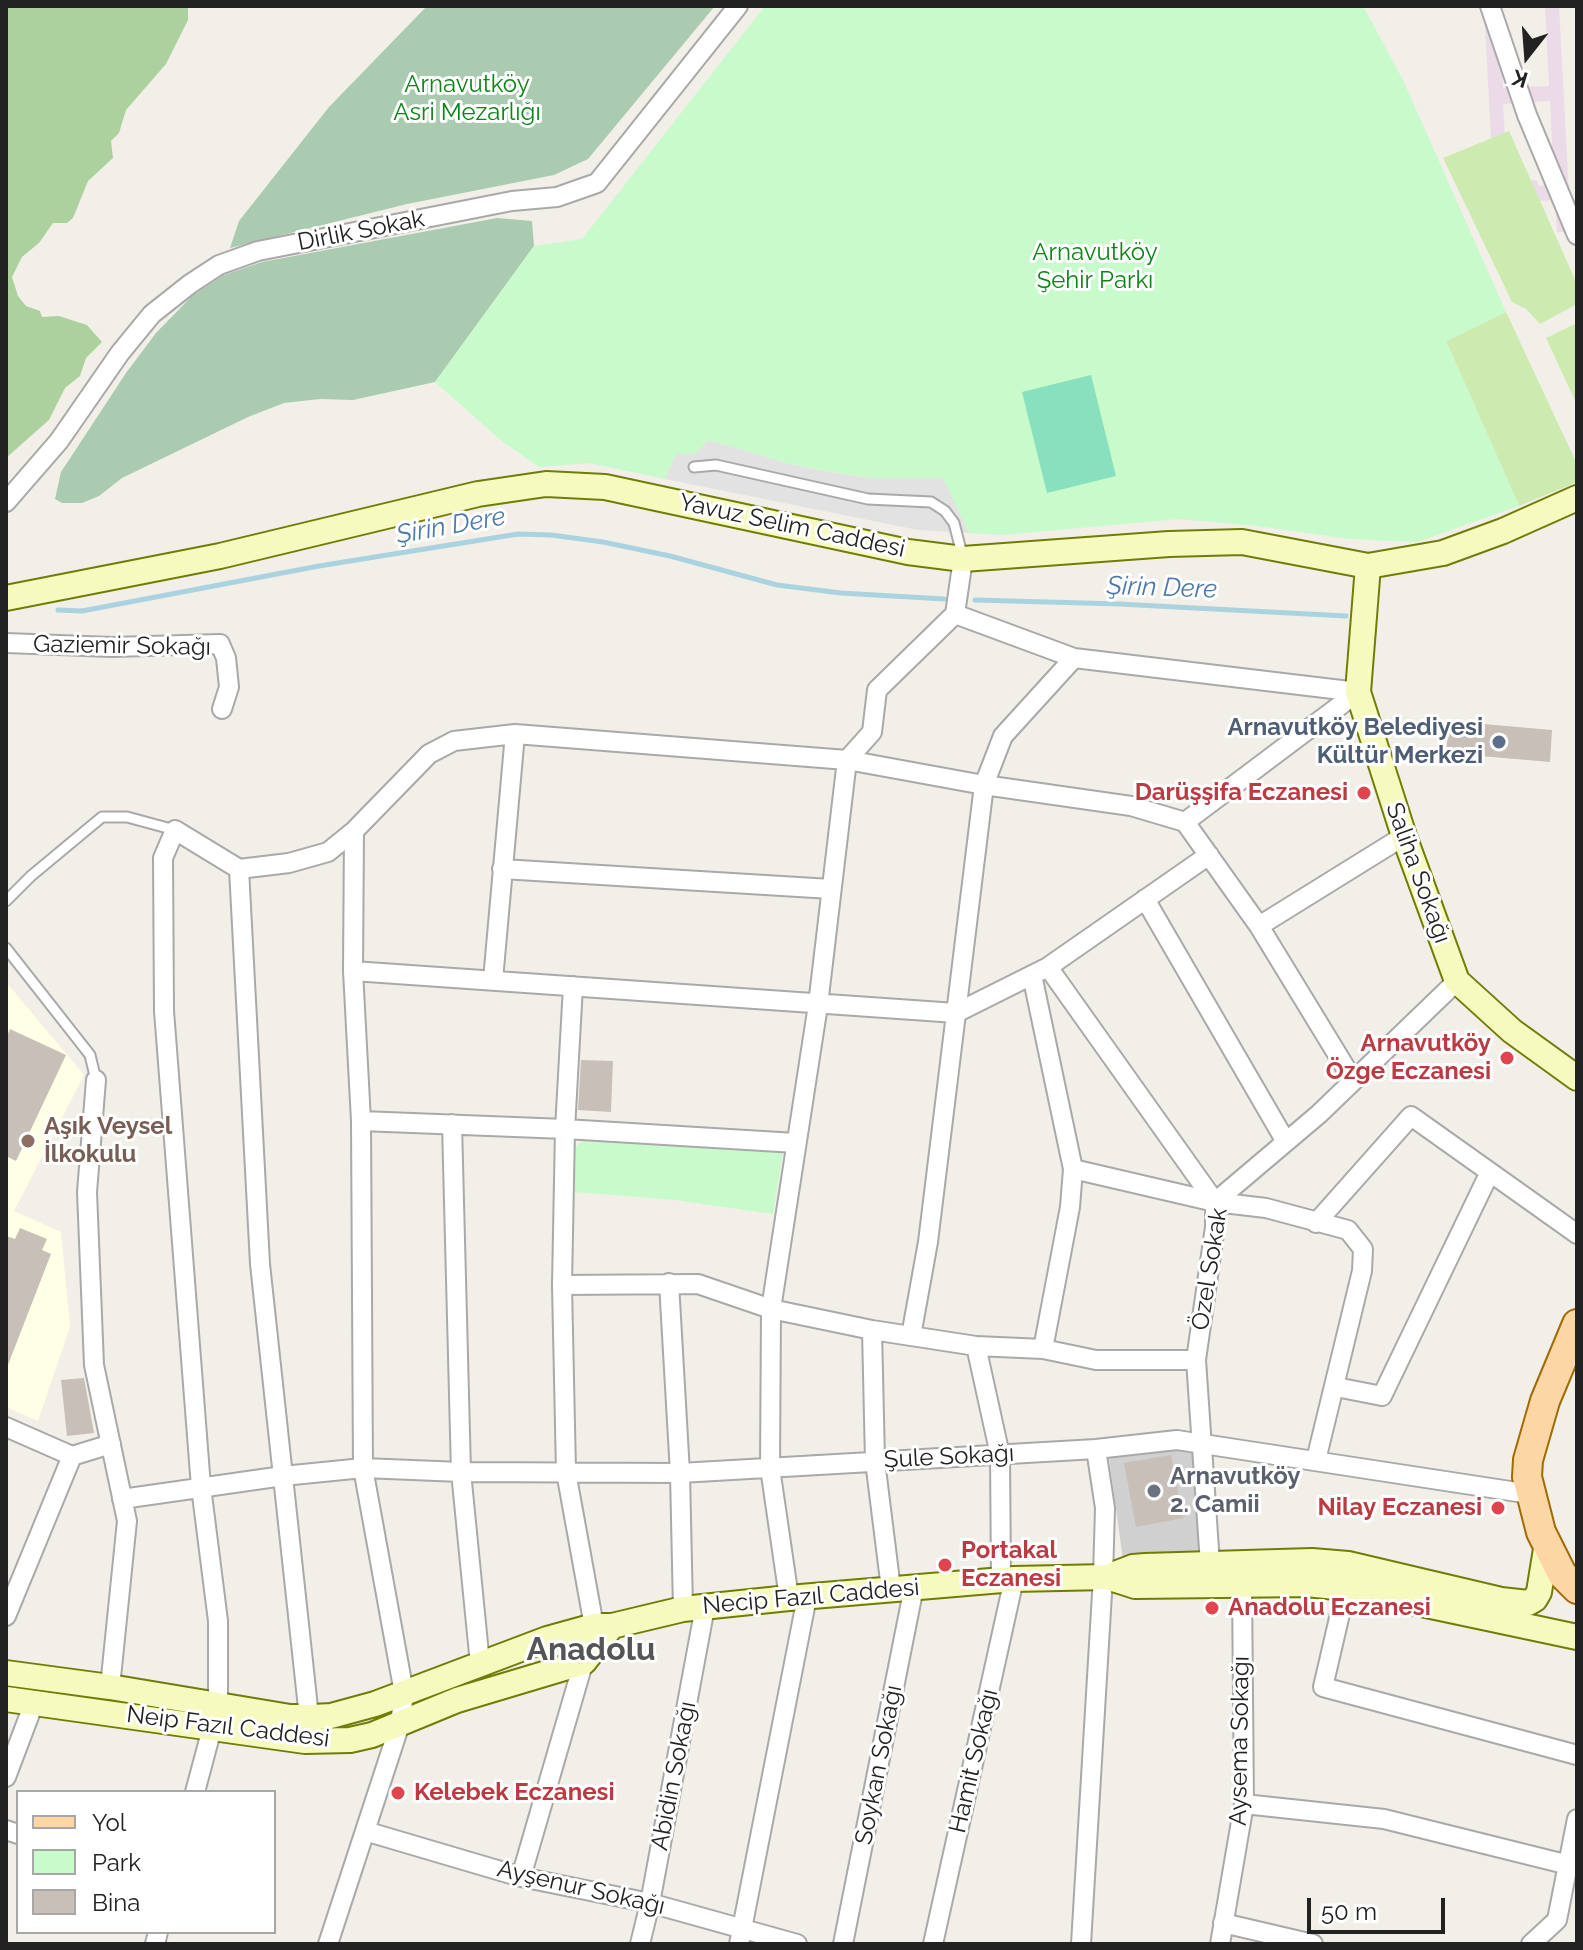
<!DOCTYPE html>
<html>
<head>
<meta charset="utf-8">
<style>
  body { margin:0 }
  #map { position:relative; width:1583px; height:1950px; overflow:hidden; background:#f2efe9; font-family:Raleway,sans-serif }
  canvas { display:block }
  .frame { position:absolute; inset:0; border:8px solid #222; pointer-events:none }
  .legend { position:absolute; left:16px; top:1790px; width:260px; height:144px; box-sizing:border-box; background:#fff; border:2px solid #a7a7a7; margin:0; padding:10px 14px; list-style:none; font-size:24px; color:#222 }
  .legend li { display:flex; align-items:center; gap:16px; height:40px }
  .legend b { width:40px; border:2px solid #a7a7a7 }
  .north { position:absolute; left:1487px; top:16px; width:80px; height:80px; -webkit-text-stroke:6px #fff; paint-order:stroke; rotate:197deg; font-size:22px; font-weight:700; line-height:32px; text-align:center; color:#222 }
  .north::after { content:''; display:block; margin:auto; width:28px; height:36px; background:#222; clip-path:polygon(50% 0,100% 100%,50% 72%,0 100%) }
  .scale { position:absolute; left:1307px; top:1898px; width:138px; height:36px; box-sizing:border-box; border:4px solid #222; border-top:0; padding-left:10px; font-size:24px; line-height:28px; white-space:nowrap; color:#222; -webkit-text-stroke:6px #fff; paint-order:stroke }
</style>
</head>
<body>
<div id="map">
<canvas width="1583" height="1950"></canvas>
<div class="frame"></div>
<ul class="legend">
<li><b style="height:10px;background:#fcd6a4"></b>Yol</li>
<li><b style="height:22px;background:#c8facc"></b>Park</li>
<li><b style="height:22px;background:#c7bfb8"></b>Bina</li>
</ul>
<div class="north">K</div>
<div class="scale">50 m</div>
</div>
<script>
const g = document.querySelector('canvas').getContext('2d');
g.lineJoin = 'round';
function fill(path, color) { g.fillStyle = color; g.fill(path, 'evenodd'); }
const poly = rows => new Path2D(rows.map(r => 'M' + r).join(''));
function stroke(path, color, width, dash) { g.strokeStyle = color; g.lineWidth = width; g.lineCap = dash ? 'butt' : 'round'; g.setLineDash(dash || []); g.stroke(path); }
function label(font, color, halo, rows, align = 'center') {
  g.font = font + ' Raleway,sans-serif'; g.lineWidth = 6; g.setLineDash([]); g.textBaseline = 'middle'; g.strokeStyle = halo; g.fillStyle = color; for (const [text, x, y, turn = 0] of rows) {
    g.save(); g.translate(x, y); g.rotate((+turn || 0) * Math.PI / 180); g.textAlign = isNaN(turn) ? turn : align; if (halo) g.strokeText(text, 0, 0); g.fillText(text, 0, 0); g.restore();
  }
}
const industrial = poly([
  [1484,6,1513,6,1498,7,1503,88,1549,86,1545,6,1559,6,1571,232,1557,232,1555,200,1538,201,1496,235],
  [1550,101,1554,184,1538,186,1537,180,1523,181,1508,187,1503,104]
]);
const education = poly([
  [6,982,84,1075,14,1211,61,1232,70,1327,38,1421,6,1407]
]);
const religious = poly([
  [1181,1446,1192,1453,1200,1553,1123,1560,1109,1458]
]);
const grass = poly([
  [1509,131,1577,284,1577,304,1540,324,1526,309,1512,302,1443,158],
  [1506,312,1577,464,1577,482,1519,506,1446,341],
  [1577,323,1577,405,1546,338]
]);
const forest = poly([
  [6,6,188,6,188,20,166,64,126,110,119,133,111,141,113,158,88,181,73,218,67,223,53,223,39,243,22,257,12,277,18,296,26,306,40,311,42,317,59,316,87,325,102,342,86,358,80,376,65,388,49,420,6,458]
]);
const cemetery = poly([
  [427,6,715,6,588,159,554,175,407,204,230,248,239,221,329,107],
  [497,218,532,221,534,246,435,382,353,400,320,399,284,403,248,417,122,478,99,496,82,503,62,503,55,499,61,472,126,373,156,333,192,296,224,275,262,262]
]);
const park = poly([
  [765,6,1363,6,1403,80,1506,312,1446,341,1519,506,1417,542,1350,539,1256,526,1179,519,1003,535,969,533,943,478,868,478,814,469,790,464,708,440,695,454,676,454,665,479,589,463,539,467,503,442,435,382,534,246,582,239],
  [584,1139,783,1151,773,1214,675,1200,575,1192,573,1149]
]);
const pitch = poly([
  [1091,375,1116,476,1047,493,1022,392]
]);
const parking = poly([
  [708,440,790,464,814,469,868,478,943,478,969,533,918,530,665,479,676,454,695,454]
]);
const stream = poly([
  [975,600,1119,604,1346,616],
  [58,610,82,611,319,566,518,534,551,535,603,542,670,556,777,585,841,593,944,599]
]);
const building = poly([
  [1449,721,1552,730,1550,762,1446,753],
  [10,1029,66,1055,16,1161,6,1156,6,1038],
  [581,1060,613,1061,611,1112,578,1110],
  [20,1228,47,1239,42,1250,51,1254,6,1370,6,1236,15,1239],
  [84,1378,94,1433,67,1436,61,1380],
  [1171,1455,1183,1518,1136,1527,1124,1463]
]);
const lane = poly([
  [694,467,716,465,868,499,931,502,945,511,954,523,963,558],
  [6,901,31,876,102,817,127,817,175,830],
  [6,948,90,1055,96,1080]
]);
const street = poly([
  [1490,6,1527,115,1577,235],
  [6,502,59,441,120,353,152,314,190,284,219,265,258,251,512,201,557,197,597,183,738,6],
  [955,614,1074,658,1358,692],
  [6,643,112,647,220,644,226,658,229,687,222,709],
  [1185,822,1358,692],
  [239,869,260,1264,309,1717],
  [502,869,831,889],
  [1145,899,1286,1142],
  [1259,926,1404,836],
  [1048,967,1215,1202],
  [353,971,956,1013,1048,967,1209,855],
  [1032,975,1073,1169,1070,1207,1043,1349],
  [493,980,515,734],
  [96,1080,87,1192,94,1365,127,1521,110,1687],
  [361,1121,565,1129,796,1143],
  [452,1124,461,1472,480,1664],
  [1073,1169,1215,1202,1266,1208,1348,1230,1363,1249,1362,1271,1316,1460],
  [1316,1223,1411,1116,1577,1234],
  [669,1283,680,1473,683,1609],
  [562,1285,698,1284,771,1309,872,1330,976,1346,1043,1349,1096,1360,1196,1360],
  [872,1330,875,1461,891,1589],
  [911,1336,928,1242,984,785,1003,736,1074,658],
  [976,1346,1000,1455,1001,1581],
  [1336,1387,1382,1396,1489,1174],
  [6,1427,72,1456,111,1444],
  [122,1499,283,1476,363,1468,461,1472,680,1473,1096,1449,1177,1440,1530,1494],
  [1210,1564,1196,1360,1215,1227,1215,1202,1319,1114,1457,981],
  [1346,1588,1323,1687,1577,1755],
  [789,1598,770,1468,771,1309,818,1005,847,760,872,732,877,690,955,614,963,559],
  [6,1616,72,1456],
  [6,1777,34,1703],
  [195,1792,218,1706,218,1621,201,1487,164,1011,163,858,175,830,239,869,289,863,328,852,354,831,429,754,454,741,515,734,847,760,984,785,1131,806,1185,822,1259,926,1353,1080],
  [1244,1804,1384,1819,1577,1867],
  [6,1830,18,1834],
  [365,1831,521,1877,650,1903,797,1944],
  [521,1877,594,1626,566,1472,562,1285,565,1129,573,986],
  [1223,1923,1313,1944],
  [155,1944,158,1932],
  [328,1944,400,1724,404,1693,363,1468,361,1121,353,971,354,831],
  [640,1944,650,1903,705,1607],
  [739,1944,807,1597],
  [843,1944,914,1587],
  [933,1944,1014,1579],
  [1081,1944,1103,1577,1105,1508,1096,1449],
  [1220,1944,1244,1804,1242,1585],
  [1531,1944,1557,1920,1577,1819]
]);
const secondary = poly([
  [1368,566,1358,692,1404,836,1457,981,1512,1031,1577,1078],
  [6,598,220,556,478,494,546,484,605,487,908,552,963,559,1169,544,1242,542,1368,566,1443,553,1503,531,1577,498],
  [1107,1577,1135,1586,1306,1584,1346,1588,1577,1637],
  [6,1673,110,1687,290,1717,312,1717,331,1716,375,1704,547,1639,594,1626,612,1626,683,1609,789,1598,1014,1579,1107,1577,1133,1567,1145,1566,1312,1561,1348,1564,1501,1600,1528,1603,1535,1599,1539,1592,1547,1543],
  [6,1699,305,1741,350,1740,372,1735,457,1700,584,1662,612,1626]
]);
const primary = poly([
  [1577,1324,1545,1401,1528,1460,1527,1477,1541,1532,1562,1574,1577,1589]
]);
const markers = [
  [1499,742,8,"#5c6f8a"],
  [1364,793,8,"#e0444e"],
  [1507,1058,8,"#e0444e"],
  [28,1141,8,"#8d6e63"],
  [1154,1491,8,"#6b7280"],
  [1498,1508,8,"#e0444e"],
  [945,1565,8,"#e0444e"],
  [1212,1608,8,"#e0444e"],
  [398,1793,8,"#e0444e"]
];
const parkNames = [
  ["Arnavutköy",467,85],
  ["Asri Mezarlığı",467,113],
  ["Arnavutköy",1095,253],
  ["Şehir Parkı",1095,281]
];
const streetNames = [
  ["Dirlik Sokak",361,231,-11],
  ["Yavuz Selim Caddesi",792,526,12],
  ["Gaziemir Sokağı",122,646,1],
  ["Saliha Sokağı",1418,873,70],
  ["Özel Sokak",1210,1269,-81],
  ["Şule Sokağı",949,1457,-3],
  ["Necip Fazıl Caddesi",811,1597,-5],
  ["Neip Fazıl Caddesi",228,1727,7],
  ["Aysema Sokağı",1240,1741,-89],
  ["Hamit Sokağı",974,1761,-77],
  ["Soykan Sokağı",879,1765,-79],
  ["Abidin Sokağı",674,1776,-79],
  ["Ayşenur Sokağı",581,1888,13]
];
const serviceNames = [
  ["Arnavutköy Belediyesi",1483,728],
  ["Kültür Merkezi",1483,756]
];
const healthNames = [
  ["Darüşşifa Eczanesi",1348,793],
  ["Arnavutköy",1491,1044],
  ["Özge Eczanesi",1491,1072],
  ["Nilay Eczanesi",1482,1508],
  ["Portakal",961,1551,"left"],
  ["Eczanesi",961,1579,"left"],
  ["Anadolu Eczanesi",1228,1608,"left"],
  ["Kelebek Eczanesi",414,1793,"left"]
];
const educationNames = [
  ["Aşık Veysel",44,1127],
  ["İlkokulu",44,1155]
];
const worshipNames = [
  ["Arnavutköy",1170,1477],
  ["2. Camii",1170,1505]
];
const waterNames = [
  ["Şirin Dere",451,526,-10],
  ["Şirin Dere",1162,588,2]
];
const districtNames = [
  ["Anadolu",591,1650]
];
fill(industrial, '#ebdbe8');
fill(education, '#ffffe5');
fill(religious, '#d0d0d0');
fill(grass, '#cdebb0');
fill(forest, '#add19e');
fill(cemetery, '#aacbaf');
fill(park, '#c8facc');
fill(pitch, '#88e0be');
fill(parking, '#e2e2e2');
stroke(stream, '#aad3df', 5);
fill(building, '#c7bfb8');
stroke(lane, '#a9a9a9', 13);
stroke(street, '#a9a9a9', 22);
stroke(secondary, '#707d05', 28);
stroke(primary, '#a06b00', 32);
stroke(lane, '#fff', 9);
stroke(street, '#fff', 18);
stroke(secondary, '#f7fabf', 24);
stroke(primary, '#fcd6a4', 28);
for (const [x, y, r, color] of markers) { const dot = new Path2D(); dot.arc(x, y, r, 0, 2 * Math.PI); g.fillStyle = color; g.fill(dot); stroke(dot, '#fff', 3); }
label('24px', '#0c8416', '#fff', parkNames);
label('24px', '#222', '#fff', streetNames);
label('bold 24px', '#4e5e75', '#fff', serviceNames, 'right');
label('bold 24px', '#be3a42', '#fff', healthNames, 'right');
label('bold 24px', '#785e54', '#fff', educationNames, 'left');
label('bold 24px', '#5b616d', '#fff', worshipNames, 'left');
label('italic 26px', '#4a7aab', '#fff', waterNames);
label('bold 32px', '#555', '#fff', districtNames);
</script>
</body>
</html>
